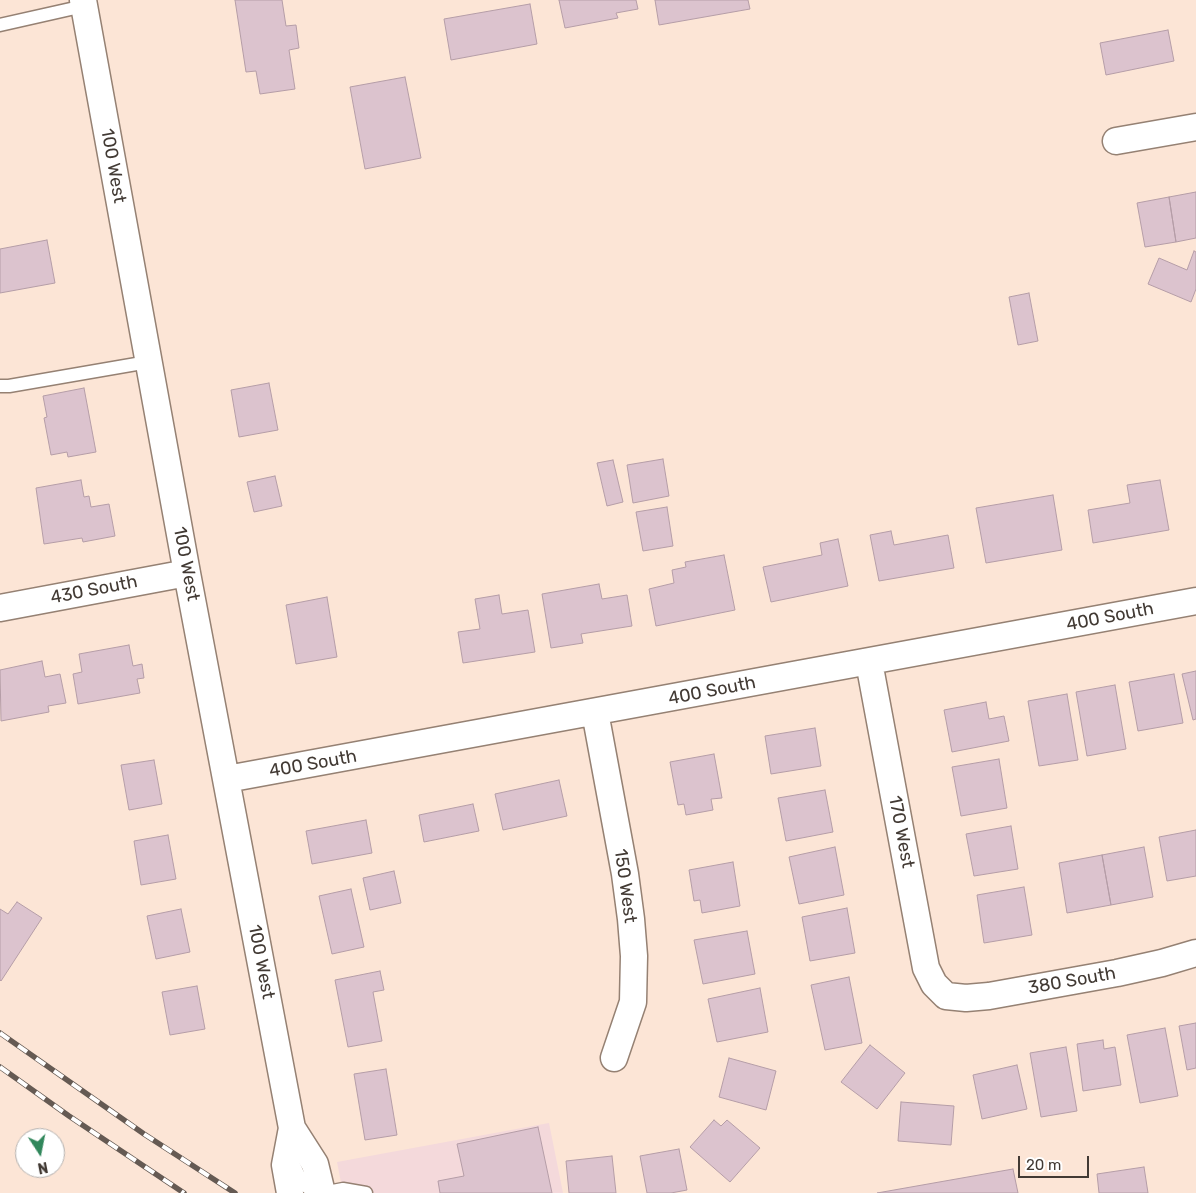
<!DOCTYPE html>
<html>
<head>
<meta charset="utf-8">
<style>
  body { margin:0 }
  #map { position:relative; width:1196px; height:1193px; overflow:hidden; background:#fce5d6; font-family:Rubik,sans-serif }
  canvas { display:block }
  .north { position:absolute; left:15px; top:1128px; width:50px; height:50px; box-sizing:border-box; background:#fff; border:1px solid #b3b0ae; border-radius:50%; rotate:169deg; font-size:14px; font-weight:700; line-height:20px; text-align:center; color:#423a34 }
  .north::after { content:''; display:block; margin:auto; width:18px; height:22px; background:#30875b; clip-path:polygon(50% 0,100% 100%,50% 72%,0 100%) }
  .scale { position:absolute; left:1018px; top:1156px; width:71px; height:22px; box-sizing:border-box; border:2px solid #423a34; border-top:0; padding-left:6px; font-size:15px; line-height:18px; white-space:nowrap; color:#423a34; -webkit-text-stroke:4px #fff; paint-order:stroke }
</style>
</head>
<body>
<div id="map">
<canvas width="1196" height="1193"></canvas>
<div class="north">N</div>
<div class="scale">20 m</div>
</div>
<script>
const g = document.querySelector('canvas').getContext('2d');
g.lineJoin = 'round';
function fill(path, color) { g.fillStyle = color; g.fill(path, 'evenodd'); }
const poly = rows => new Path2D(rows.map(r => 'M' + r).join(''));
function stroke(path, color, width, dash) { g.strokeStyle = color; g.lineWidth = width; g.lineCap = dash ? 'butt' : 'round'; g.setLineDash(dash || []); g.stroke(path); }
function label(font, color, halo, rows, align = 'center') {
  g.font = font + ' Rubik,sans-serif'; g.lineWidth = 4; g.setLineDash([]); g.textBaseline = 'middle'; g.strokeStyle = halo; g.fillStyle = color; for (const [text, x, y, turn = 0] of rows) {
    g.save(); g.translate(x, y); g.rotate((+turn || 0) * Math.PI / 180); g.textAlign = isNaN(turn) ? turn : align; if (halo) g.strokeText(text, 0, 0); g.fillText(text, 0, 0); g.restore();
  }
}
const commercial = poly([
  [549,1123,563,1193,343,1193,337,1162]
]);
const building = poly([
  [235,0,282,0,286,26,296,25,299,48,289,50,295,89,260,94,256,71,246,72,235,0],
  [559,0,636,0,638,9,616,13,618,18,565,28,559,0],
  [655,0,748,0,750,9,659,25,655,0],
  [530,4,537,44,451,60,444,19,530,4],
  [1168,30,1174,61,1106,75,1100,43,1168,30],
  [405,77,421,158,365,169,350,87,405,77],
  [1196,192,1196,238,1176,242,1169,197,1196,192],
  [1169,197,1176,242,1145,247,1137,203,1169,197],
  [47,240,55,283,0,293,0,249,47,240],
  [1194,251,1196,252,1196,289,1191,302,1148,284,1159,258,1187,270,1194,251],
  [1029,293,1038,341,1018,345,1009,297,1029,293],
  [269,383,278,430,239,437,231,390,269,383],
  [84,388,96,452,68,457,67,452,51,455,44,418,47,417,43,396,84,388],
  [663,459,669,496,633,503,627,465,663,459],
  [613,460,623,502,607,506,597,463,613,460],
  [275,476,282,506,254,512,247,482,275,476],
  [81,480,84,497,89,496,91,507,109,504,115,536,83,542,82,538,44,544,36,488,81,480],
  [1160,480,1169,530,1093,543,1088,510,1130,503,1127,485,1160,480],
  [1053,495,1062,550,986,563,976,508,1053,495],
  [667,507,673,546,643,551,636,512,667,507],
  [891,531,894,545,948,535,954,568,879,581,870,535,891,531],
  [838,539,848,586,771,602,763,567,822,555,820,543,838,539],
  [724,555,735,610,656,626,649,589,674,583,672,570,686,567,685,562,724,555],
  [599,584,602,599,627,595,632,626,581,634,583,643,551,648,542,594,599,584],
  [499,595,502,614,528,610,535,652,463,663,458,632,480,629,475,599,499,595],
  [327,597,337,657,296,664,286,605,327,597],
  [129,645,133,666,142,664,144,678,137,679,140,693,78,704,73,674,82,672,79,654,129,645],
  [42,661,45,677,60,674,66,703,48,706,49,712,1,721,0,670,42,661],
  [1196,671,1196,719,1193,720,1182,674,1196,671],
  [1174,674,1183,723,1138,731,1129,682,1174,674],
  [1115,685,1126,749,1087,756,1076,692,1115,685],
  [1067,694,1078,760,1039,766,1028,701,1067,694],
  [986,702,989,719,1004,716,1009,741,952,752,944,710,986,702],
  [815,728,821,766,771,774,765,736,815,728],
  [714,754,722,798,711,799,713,810,686,815,684,804,678,805,670,762,714,754],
  [999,759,1007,808,961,816,952,767,999,759],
  [154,760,162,804,129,810,121,765,154,760],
  [559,780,567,816,503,830,495,794,559,780],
  [825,790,833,832,786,841,778,798,825,790],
  [473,804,479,831,424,842,419,815,473,804],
  [366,820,372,853,312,864,306,831,366,820],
  [1011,826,1018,869,974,876,966,834,1011,826],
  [1196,830,1196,876,1167,881,1159,837,1196,830],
  [168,835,176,879,141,885,134,841,168,835],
  [835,847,844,895,799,904,789,857,835,847],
  [1144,847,1153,897,1111,905,1102,855,1144,847],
  [1102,855,1111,905,1067,913,1059,863,1102,855],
  [733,862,740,906,702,913,700,900,694,901,689,870,733,862],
  [394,871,401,903,370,910,363,878,394,871],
  [1024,887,1032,935,984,943,977,895,1024,887],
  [351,889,364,947,332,954,319,896,351,889],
  [17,902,42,918,1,981,0,980,0,909,8,914,17,902],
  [847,908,855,953,810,961,802,917,847,908],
  [181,909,190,952,156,959,147,916,181,909],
  [747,931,755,974,703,984,694,940,747,931],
  [380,971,384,990,373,992,382,1041,348,1047,335,980,380,971],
  [849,977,862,1043,825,1050,811,985,849,977],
  [197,986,205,1029,170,1035,162,992,197,986],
  [760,988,768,1032,717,1042,708,999,760,988],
  [1196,1023,1196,1068,1187,1070,1179,1026,1196,1023],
  [1165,1028,1178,1096,1140,1103,1127,1035,1165,1028],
  [1103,1040,1104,1049,1115,1047,1121,1085,1083,1091,1077,1044,1103,1040],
  [870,1045,905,1073,877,1109,841,1082,870,1045],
  [1066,1047,1077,1111,1041,1117,1030,1053,1066,1047],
  [729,1058,776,1071,766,1110,719,1097,729,1058],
  [1017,1065,1027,1109,982,1119,973,1075,1017,1065],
  [386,1069,397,1135,365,1140,354,1074,386,1069],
  [901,1102,954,1106,951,1145,898,1141,901,1102],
  [714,1120,721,1126,727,1120,760,1148,730,1182,690,1147,714,1120],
  [538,1127,552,1193,440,1193,438,1181,464,1176,457,1144,538,1127],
  [679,1149,687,1190,671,1193,647,1193,640,1156,679,1149],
  [612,1156,616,1193,569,1193,566,1161,612,1156],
  [1144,1167,1148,1193,1099,1193,1097,1174,1144,1167],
  [1013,1169,1018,1193,877,1193,1013,1169]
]);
const service = poly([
  [0,25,84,6],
  [0,386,9,386,148,362],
  [294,1165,303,1184,313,1192,322,1193,343,1189,366,1193]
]);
const minor = poly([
  [83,0,187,573,292,1128,315,1164,322,1193],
  [1116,141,1196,127],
  [0,608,187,573],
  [869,662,926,968,934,984,946,996,966,998,989,996,1117,973,1162,963,1196,953],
  [595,712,625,874,631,919,634,956,633,1002,614,1058],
  [227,779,1196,601],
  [290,1193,285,1165,292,1128]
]);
const rail = poly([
  [0,1033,144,1134,235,1193],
  [0,1067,69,1116,184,1193]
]);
const streetNames = [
  ["100 West",113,166,80],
  ["100 West",186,564,79],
  ["430 South",94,590,-11],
  ["400 South",1110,617,-11],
  ["400 South",712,691,-11],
  ["400 South",313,764,-10],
  ["170 West",901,832,79],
  ["150 West",625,886,82],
  ["100 West",261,962,79],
  ["380 South",1072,981,-10]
];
fill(commercial, '#f4d9db');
fill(building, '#dcc3ce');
stroke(building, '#b59da7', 1);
stroke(service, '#958173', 15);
stroke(minor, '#958173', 29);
stroke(service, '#fff', 12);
stroke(minor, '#fff', 26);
stroke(rail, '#655a53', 5.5);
stroke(rail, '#fff', 4, [11]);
label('18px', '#423a34', '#fff', streetNames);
</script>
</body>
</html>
